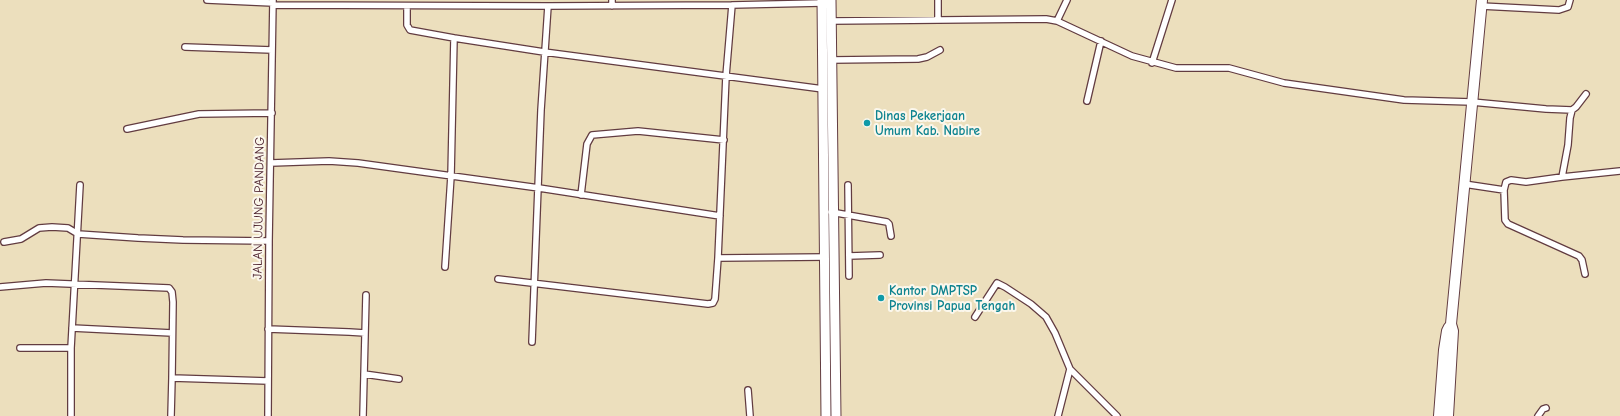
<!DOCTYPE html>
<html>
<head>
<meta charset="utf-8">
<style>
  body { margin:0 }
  canvas { display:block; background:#ecdfbd }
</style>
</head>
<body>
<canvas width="1620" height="416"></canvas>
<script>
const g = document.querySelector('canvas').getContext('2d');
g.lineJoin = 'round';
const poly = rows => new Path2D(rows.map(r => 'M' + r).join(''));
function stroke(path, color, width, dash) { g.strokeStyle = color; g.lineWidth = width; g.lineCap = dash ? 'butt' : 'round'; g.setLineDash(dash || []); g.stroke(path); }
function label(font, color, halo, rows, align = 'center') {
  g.font = font + ' "Comic Neue",sans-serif'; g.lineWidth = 4; g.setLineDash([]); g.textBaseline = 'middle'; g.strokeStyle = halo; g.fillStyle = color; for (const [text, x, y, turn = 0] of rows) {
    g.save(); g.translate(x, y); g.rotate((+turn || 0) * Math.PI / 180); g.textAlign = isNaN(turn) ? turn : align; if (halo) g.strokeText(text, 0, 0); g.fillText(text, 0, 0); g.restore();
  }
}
const street = poly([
  [207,0,273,3],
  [273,5,548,6],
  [407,6,407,25,410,30,454,38],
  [612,6,612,0],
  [1481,6,1559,10,1568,7,1570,0],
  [938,20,938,0],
  [831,21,1046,19,1057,21,1132,56,1176,68,1229,68,1284,83,1404,100,1472,102,1546,109,1572,110,1576,107,1586,94],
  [1057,21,1067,0],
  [185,47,272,50],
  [831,60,918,59,927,57,940,50],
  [1152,63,1172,0],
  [1087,101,1101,41],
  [127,129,199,114,272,113],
  [271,163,329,161,358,163,539,188,720,216],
  [1562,177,1568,145,1570,118,1572,110],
  [1464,184,1504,190,1505,220,1508,224,1579,256,1582,260,1585,274],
  [848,185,849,276],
  [1504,190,1506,182,1511,180,1526,182,1562,177,1620,171],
  [581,195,587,144,592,135,638,131,724,140],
  [831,212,887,222,889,224,891,236],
  [4,242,21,239,39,228,52,227,68,228,78,234,138,238,183,240,269,241],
  [849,256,880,255],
  [718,258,726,76,732,5],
  [445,267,451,176,454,38,544,52,823,89],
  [498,279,708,304,713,303,715,299,718,258,825,257],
  [0,287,46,283,169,288,172,292,173,302,172,378,268,381],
  [975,317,997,283,1005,287,1031,304,1046,317,1055,333,1070,369,1058,416],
  [72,328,172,333],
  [268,329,349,332,365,333],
  [532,342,541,110,548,6,732,5,822,3],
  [20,348,71,348],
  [1070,369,1117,416],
  [364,374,399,379],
  [748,390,750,416],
  [71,416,71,348,80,185],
  [171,416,172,378],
  [268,416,269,241,273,0],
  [363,416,366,295],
  [1538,416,1543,409,1546,408]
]);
const primary = poly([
  [822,0,826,416],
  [831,0,836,416]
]);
const highway = poly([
  [1439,416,1444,350,1447,331,1449,327],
  [1448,416,1453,331,1451,324,1482,0]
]);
const markers = [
  [867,123,4,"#0f9aa8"],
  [881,298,4,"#0f9aa8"]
];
const cultureNames = [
  ["Dinas Pekerjaan",875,116],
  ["Umum Kab. Nabire",875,131],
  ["Kantor DMPTSP",889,291],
  ["Provinsi Papua Tengah",889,306]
];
const streetNames = [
  ["JALAN UJUNG PANDANG",259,208,-89]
];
stroke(street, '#623c41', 8);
stroke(primary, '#623c41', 11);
stroke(highway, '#623c41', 12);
stroke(street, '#fff', 5.5);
stroke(primary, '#fff', 9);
stroke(highway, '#fff', 10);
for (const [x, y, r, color] of markers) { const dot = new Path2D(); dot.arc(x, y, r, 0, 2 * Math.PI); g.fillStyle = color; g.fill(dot); stroke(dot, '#fbf7ec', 1.5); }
label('bold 13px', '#0d838f', '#fbf7ec', cultureNames, 'left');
label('13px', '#4a1f2b', '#fbf7ec', streetNames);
</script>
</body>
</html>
